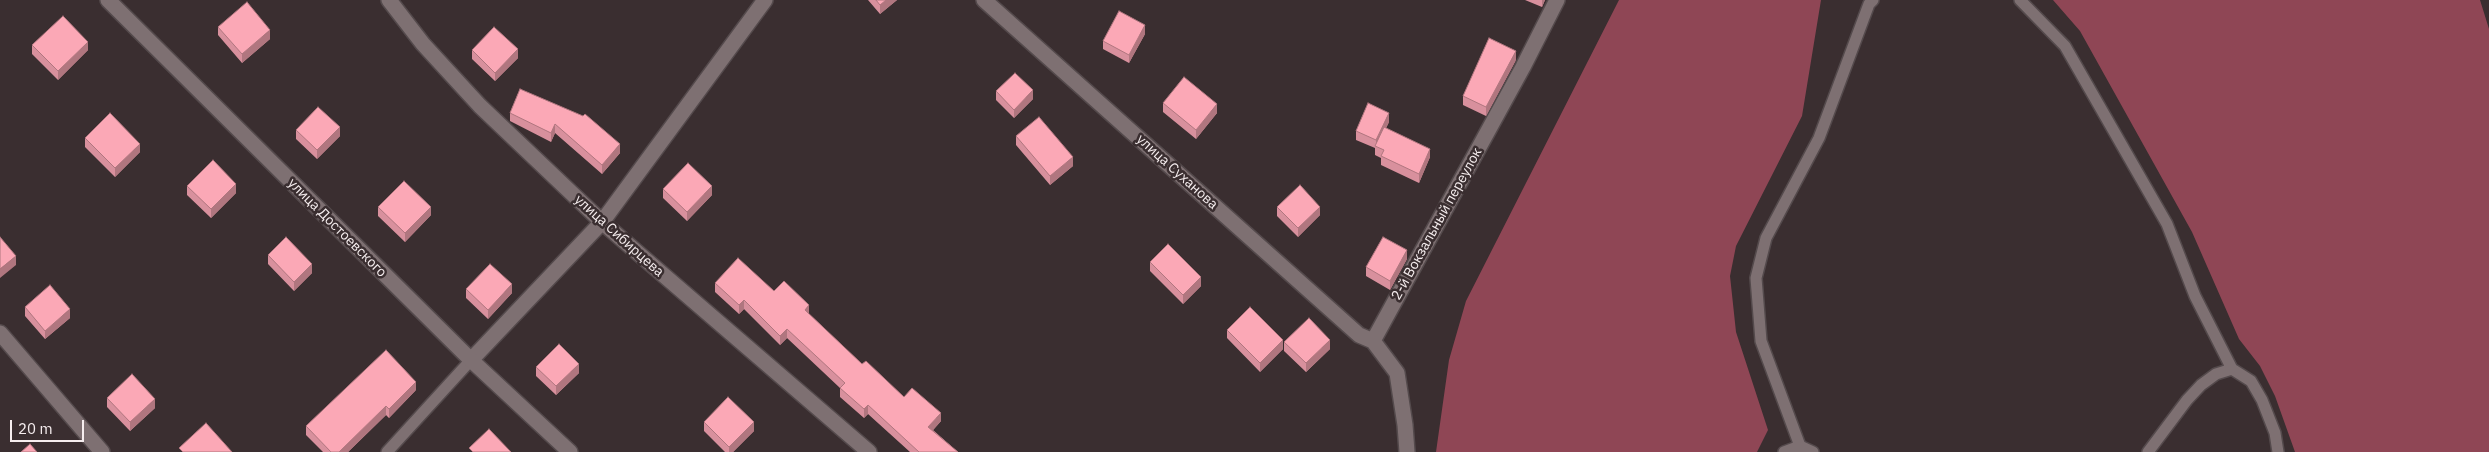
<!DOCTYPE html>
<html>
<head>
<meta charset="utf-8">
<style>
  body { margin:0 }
  #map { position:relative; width:2489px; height:452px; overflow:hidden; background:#3a2e30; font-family:"IBM Plex Sans",sans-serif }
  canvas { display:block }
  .scale { position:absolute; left:10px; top:420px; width:74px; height:22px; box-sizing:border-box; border:2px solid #f6eeef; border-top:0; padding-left:6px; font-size:15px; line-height:18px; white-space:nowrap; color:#f6eeef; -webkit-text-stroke:4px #3a2e30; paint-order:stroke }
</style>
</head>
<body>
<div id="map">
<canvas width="2489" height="452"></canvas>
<div class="scale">20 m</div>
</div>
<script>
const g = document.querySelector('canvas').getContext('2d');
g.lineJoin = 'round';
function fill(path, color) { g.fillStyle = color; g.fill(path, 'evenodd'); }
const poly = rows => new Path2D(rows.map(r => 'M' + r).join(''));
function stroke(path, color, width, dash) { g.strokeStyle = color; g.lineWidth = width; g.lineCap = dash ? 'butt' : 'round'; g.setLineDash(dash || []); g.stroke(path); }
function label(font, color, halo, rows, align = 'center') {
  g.font = font + ' "IBM Plex Sans",sans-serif'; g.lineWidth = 5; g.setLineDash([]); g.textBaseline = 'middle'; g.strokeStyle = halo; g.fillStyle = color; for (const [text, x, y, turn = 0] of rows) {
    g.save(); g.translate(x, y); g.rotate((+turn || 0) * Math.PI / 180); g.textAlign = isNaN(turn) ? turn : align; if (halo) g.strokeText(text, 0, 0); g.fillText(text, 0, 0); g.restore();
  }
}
const forest = poly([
  [1619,0,1821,0,1802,116,1736,246,1730,276,1736,332,1768,430,1757,452,1436,452,1449,360,1466,301],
  [2053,0,2480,0,2489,29,2489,452,2295,452,2275,396,2260,366,2239,339,2192,232,2080,31]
]);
const lane = poly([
  [2020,0,2065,46,2167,224,2195,296,2232,369],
  [1800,446,1761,341,1756,278,1766,238,1819,138,1869,4,1873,0],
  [387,452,471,360],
  [1784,452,1800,446,1813,452],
  [2148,452,2187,400,2201,385,2216,374,2232,369,2251,381,2262,400,2275,433,2278,452]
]);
const street = poly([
  [389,0,423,44,480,106,602,222,869,452],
  [984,0,1359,335,1373,341],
  [0,333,102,452],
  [471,360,602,222,765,0],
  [1407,452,1405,425,1397,373,1373,341,1523,67,1557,0]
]);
const secondary = poly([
  [108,0,471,360,570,452]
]);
const wall = poly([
  [868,0,897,0,880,14],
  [1525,0,1545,0,1542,7],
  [218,27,270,39,242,63,218,35],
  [1145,34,1129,63,1103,49,1103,41],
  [32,45,88,50,58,80,32,54],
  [472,50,518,58,495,81,472,59],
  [1516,60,1486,116,1463,105,1463,96],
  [520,89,620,153,602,174,555,133,551,142,510,121,510,113],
  [996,91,1033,99,1014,118,996,100],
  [1163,103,1217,113,1196,139,1163,112],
  [1389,122,1386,128,1430,157,1419,183,1381,165,1381,158,1375,155,1375,148,1356,140,1356,131],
  [296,130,340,136,317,159,296,139],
  [1016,136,1073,166,1050,185,1016,145],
  [85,138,140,152,115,177,85,147],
  [187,186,236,193,211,218,187,195],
  [663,189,712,195,687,221,663,198],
  [378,207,431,215,405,242,378,216],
  [1277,207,1320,215,1298,237,1277,216],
  [268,255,312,273,294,291,268,264],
  [1407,259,1390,290,1366,276,1366,267],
  [1150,262,1201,286,1183,304,1150,271],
  [715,283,774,291,809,314,862,364,904,397,941,421,933,430,958,452,910,452,868,414,864,418,840,397,840,388,787,338,780,345,744,309,739,314,715,292],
  [466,289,512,293,488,319,466,298],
  [25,307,70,318,45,339,25,316],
  [1227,330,1283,349,1260,372,1227,338],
  [1284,342,1330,349,1306,372,1284,351],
  [536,367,579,373,556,395,536,376],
  [416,390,389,418,386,415,348,452,323,452,306,435,306,426],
  [107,398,155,408,130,431,107,407],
  [704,422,754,431,733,452,725,452,704,431]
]);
const shadedWall = poly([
  [886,0,897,0,880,14,880,5],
  [1542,0,1545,0,1542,7],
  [1145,25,1145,34,1129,63,1129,55],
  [270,30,270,39,242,63,242,54],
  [88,42,88,50,58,80,58,71],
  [518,49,518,58,495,81,495,73],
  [1516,51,1516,60,1486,116,1486,107],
  [1033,90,1033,99,1014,118,1014,110],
  [1217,104,1217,113,1196,139,1196,130],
  [1389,113,1389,122,1377,147,1376,147,1376,140],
  [555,124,555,133,551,142,551,133],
  [340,127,340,136,317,159,317,150],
  [140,144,140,152,115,177,115,168],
  [620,144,620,153,602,174,602,165],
  [1430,149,1430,157,1419,183,1419,174],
  [1073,157,1073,166,1050,185,1050,176],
  [236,184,236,193,211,218,211,209],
  [712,186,712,195,687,221,687,212],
  [431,207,431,215,405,242,405,233],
  [1320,207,1320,215,1298,237,1298,228],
  [1407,250,1407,259,1390,290,1390,281],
  [16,256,16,265,0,278,0,269],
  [312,264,312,273,294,291,294,282],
  [1201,277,1201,286,1183,304,1183,295],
  [512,284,512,293,488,319,488,310],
  [744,300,744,309,739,314,739,305],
  [809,305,809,314,805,310],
  [70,309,70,318,45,339,45,331],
  [787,329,787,338,780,345,780,336],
  [1283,340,1283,349,1260,372,1260,363],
  [1330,340,1330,349,1306,372,1306,363],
  [579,364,579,373,556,395,556,386],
  [416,382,416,390,389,418,389,409],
  [155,399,155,408,130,431,130,422],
  [868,405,868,414,864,418,864,409],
  [386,406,386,415,348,452,339,452],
  [941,413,941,421,928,436,928,427],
  [754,422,754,431,733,452,729,452,729,447]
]);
const building = poly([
  [876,0,886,0,880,5,876,0],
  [247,2,270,30,242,54,218,27,247,2],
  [1119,11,1145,25,1129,55,1103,41,1119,11],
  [63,16,88,42,58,71,32,45,63,16],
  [494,27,518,49,495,73,472,50,494,27],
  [1489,38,1516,51,1486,107,1463,96,1489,38],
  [1015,73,1033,90,1014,110,996,91,1015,73],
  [1184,77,1217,104,1196,130,1163,103,1184,77],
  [520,89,583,116,585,114,620,144,602,165,555,124,551,133,510,113,520,89],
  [1368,103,1389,113,1376,140,1356,131,1368,103],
  [318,107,340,127,317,150,296,130,318,107],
  [110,113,140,144,115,168,85,138,110,113],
  [1039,117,1073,157,1050,176,1016,136,1039,117],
  [1384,127,1430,149,1419,174,1381,156,1384,150,1375,146,1384,127],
  [213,160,236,184,211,209,187,186,213,160],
  [688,163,712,186,687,212,663,189,688,163],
  [404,181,431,207,405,233,378,207,404,181],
  [1300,185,1320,207,1298,228,1277,207,1300,185],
  [0,237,16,256,0,269,0,237],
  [286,237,312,264,294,282,268,255,286,237],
  [1383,237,1407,250,1390,281,1366,267,1383,237],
  [1168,244,1201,277,1183,295,1150,262,1168,244],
  [738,258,774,291,784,281,809,305,805,310,862,364,866,361,904,397,912,388,941,413,928,427,958,452,919,452,868,405,864,409,840,388,845,383,787,329,780,336,744,300,739,305,715,283,738,258],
  [490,264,512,284,488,310,466,289,490,264],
  [50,285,70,309,45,331,25,307,50,285],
  [1250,307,1283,340,1260,363,1227,330,1250,307],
  [1309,318,1330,340,1306,363,1284,342,1309,318],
  [559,344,579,364,556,386,536,367,559,344],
  [386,350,416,382,389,409,386,406,339,452,331,452,306,426,386,350],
  [132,374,155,399,130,422,107,398,132,374],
  [728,397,754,422,729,447,704,422,728,397],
  [206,423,232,452,183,452,179,448,206,423],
  [489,429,511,452,473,452,469,448,489,429],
  [30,444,37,452,21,452,30,444]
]);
const streetNames = [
  ["улица Суханова",1177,172,42],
  ["2-й Вокзальный переулок",1437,224,-61],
  ["улица Достоевского",337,228,45],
  ["улица Сибирцева",619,236,42]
];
fill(forest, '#8f4655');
stroke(lane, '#544a4c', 14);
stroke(street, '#544a4c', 18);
stroke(secondary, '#544a4c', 18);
stroke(lane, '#7e7072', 11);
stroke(street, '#7e7072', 15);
stroke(secondary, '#7e7072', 15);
fill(wall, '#d8909d');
fill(shadedWall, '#b0767f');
fill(building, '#fba8b6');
stroke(building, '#b0767f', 1);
label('14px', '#f6eeef', '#3a2e30', streetNames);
</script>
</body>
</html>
